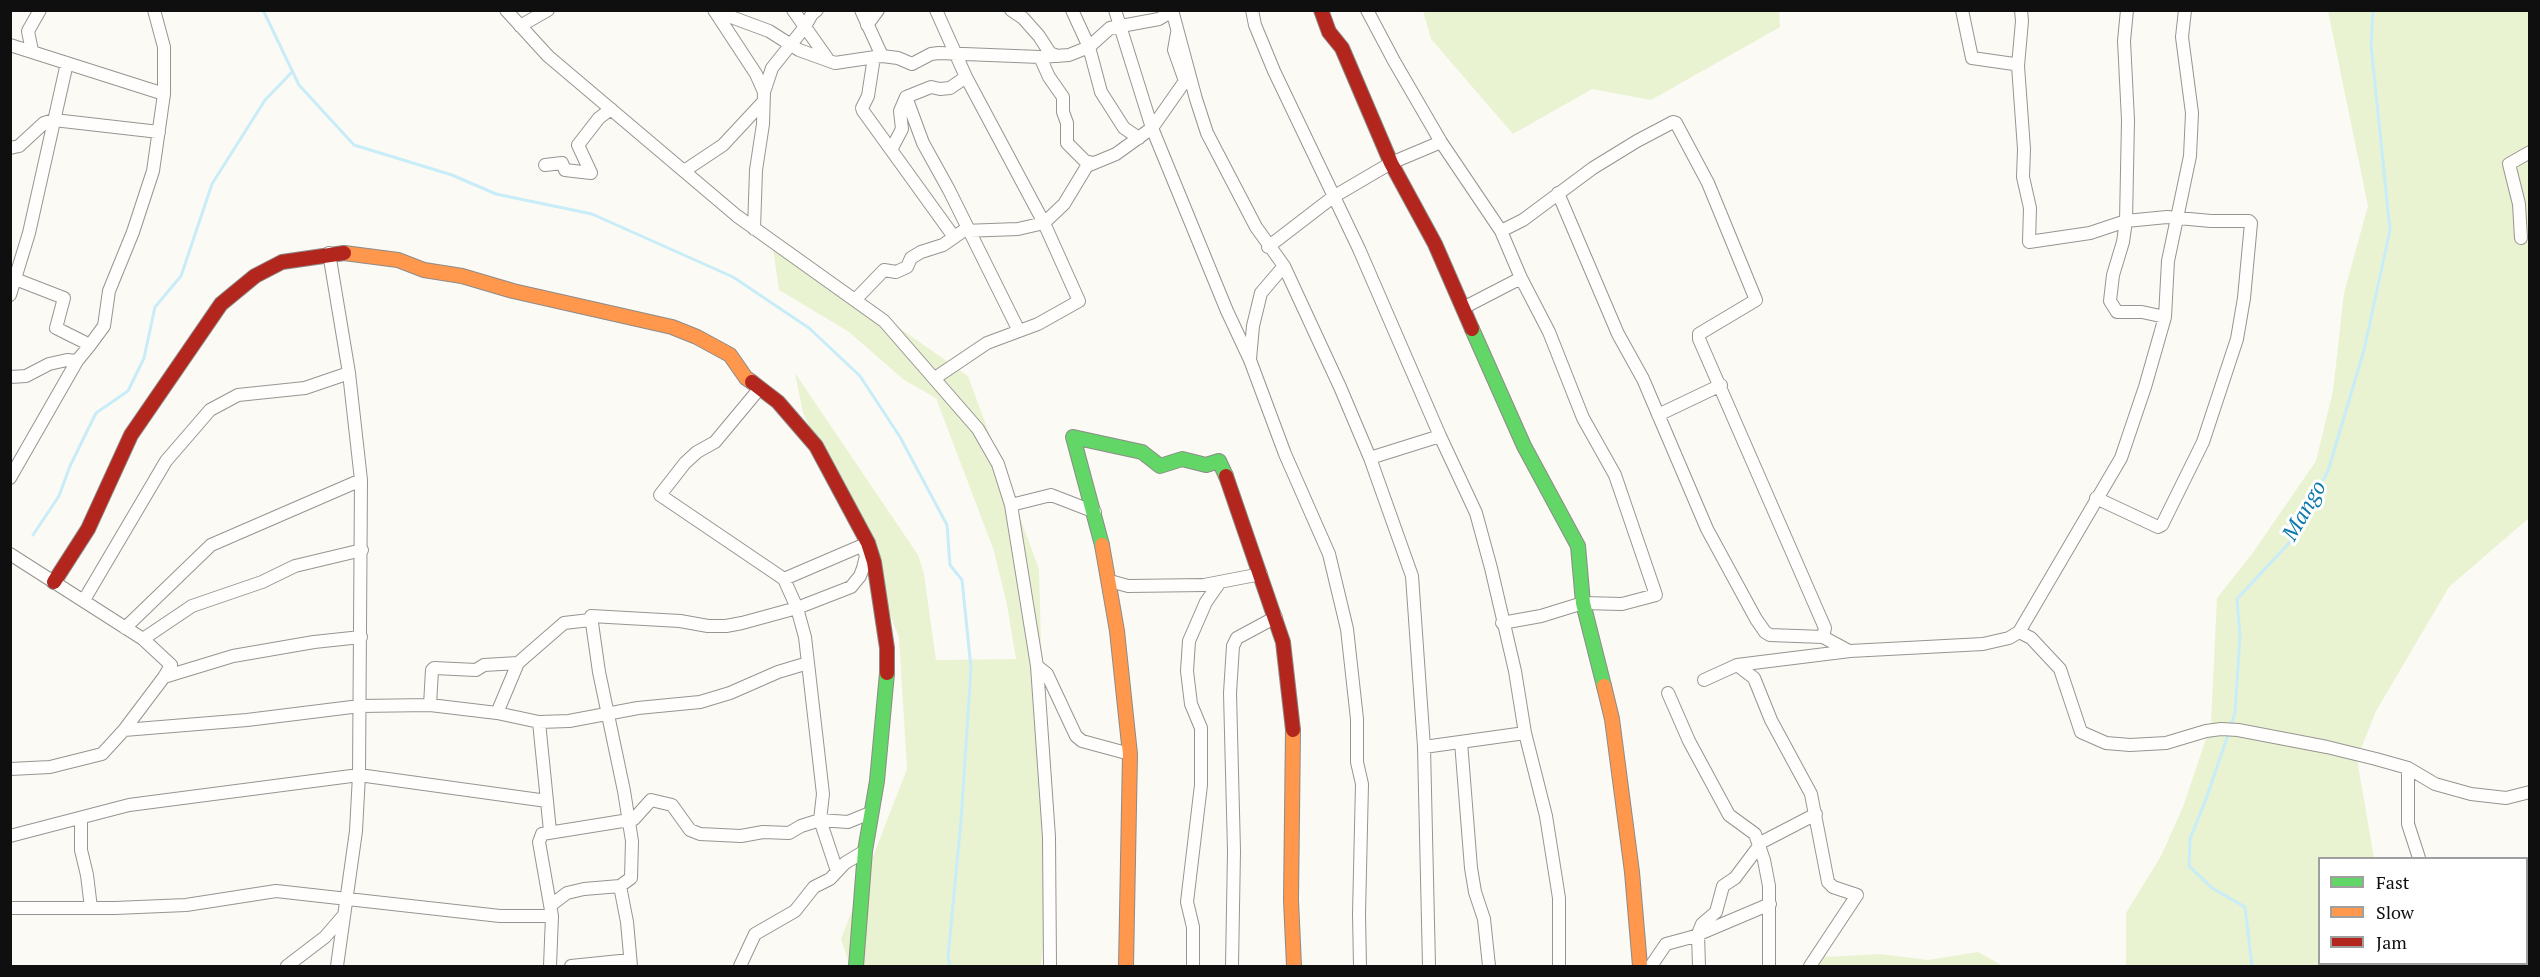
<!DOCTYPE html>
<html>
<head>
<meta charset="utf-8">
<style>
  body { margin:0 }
  #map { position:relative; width:2540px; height:977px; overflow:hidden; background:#fcfaf4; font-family:"PT Serif",serif }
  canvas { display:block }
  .frame { position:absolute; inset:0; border:12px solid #0f0f0f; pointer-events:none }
  .legend { position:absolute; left:2318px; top:857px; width:210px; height:108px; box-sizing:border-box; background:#fff; border:2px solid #9f9f9f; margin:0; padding:8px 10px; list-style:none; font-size:18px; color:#0f0f0f }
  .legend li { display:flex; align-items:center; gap:12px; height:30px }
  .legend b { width:30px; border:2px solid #9f9f9f }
</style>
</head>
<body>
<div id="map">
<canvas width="2540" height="977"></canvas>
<div class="frame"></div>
<ul class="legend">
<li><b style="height:8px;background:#63d668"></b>Fast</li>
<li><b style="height:8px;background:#ff974d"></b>Slow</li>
<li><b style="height:8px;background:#b3261e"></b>Jam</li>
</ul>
</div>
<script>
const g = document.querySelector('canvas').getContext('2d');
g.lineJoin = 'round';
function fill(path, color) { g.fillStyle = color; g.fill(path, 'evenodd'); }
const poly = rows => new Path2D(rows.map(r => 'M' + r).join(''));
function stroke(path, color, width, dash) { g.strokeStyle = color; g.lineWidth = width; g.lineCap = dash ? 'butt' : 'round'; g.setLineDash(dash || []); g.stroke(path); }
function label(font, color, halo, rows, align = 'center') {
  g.font = font + ' "PT Serif",serif'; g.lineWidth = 6; g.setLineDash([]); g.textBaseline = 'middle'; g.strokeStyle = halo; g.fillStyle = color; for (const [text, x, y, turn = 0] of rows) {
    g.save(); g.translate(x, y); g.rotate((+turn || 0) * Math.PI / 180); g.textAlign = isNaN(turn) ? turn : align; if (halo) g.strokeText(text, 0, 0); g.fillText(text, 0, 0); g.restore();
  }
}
const green = poly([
  [1779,10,1780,27,1651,100,1592,89,1513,134,1431,39,1423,11],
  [2328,11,2529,11,2529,518,2449,587,2376,711,2357,759,2374,858,2320,858,2320,964,2418,964,2422,966,2126,966,2126,913,2161,856,2183,807,2211,724,2217,598,2252,554,2316,461,2333,391,2344,293,2368,206],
  [773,249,888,320,968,376,1039,569,1048,894,1041,966,850,966,841,939,907,769,899,637,842,495,803,413,795,373,918,555,924,574,936,660,1016,659,1007,605,994,551,936,398,904,380,849,332,779,290],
  [1978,952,2003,966,1818,966,1824,957,1880,954,1928,960]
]);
const stream = poly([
  [263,10,299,85,354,145,452,175,496,194,592,214,733,277,809,328,860,376,900,437,947,525,950,565,962,580,971,668,961,821,948,957,950,966],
  [33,535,59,496,70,466,96,413,128,391,144,358,155,307,181,276,212,184,265,100,292,72],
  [2231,725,2235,713,2240,636,2237,599,2290,542,2328,471,2364,350,2390,230,2371,45,2373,10],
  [2229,732,2206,799,2190,839,2189,866,2212,888,2245,907,2252,966]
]);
const street = poly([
  [506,10,548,56,737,216,884,321,978,429,998,464,1011,505,1037,666,1049,837,1050,966],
  [714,10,756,74,764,92],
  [793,10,827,58],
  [861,10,882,56],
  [1011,10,1023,18,1039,36,1050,53,1058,56],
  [1072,10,1089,47,1101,92,1124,128,1139,138],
  [1115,10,1152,128,1227,311,1250,360,1285,454,1329,554,1347,629,1357,719,1357,762,1362,784,1359,914,1360,966],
  [1172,10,1196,99,1207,133,1256,227,1284,266,1340,387,1370,458,1412,576,1424,747,1429,966],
  [1252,10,1255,25,1274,71,1359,249,1440,436,1476,513,1491,568,1515,671,1525,733,1546,816,1559,898,1559,966],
  [1367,10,1394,61,1441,142,1501,231,1521,278,1549,332,1583,418,1615,475,1656,595,1622,604,1583,603,1541,616,1502,623],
  [1962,10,1972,58,2014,64,2018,66],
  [2021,10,2022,21,2018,66,2024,149,2023,177,2030,208,2029,242,2090,233,2126,221,2167,217,2211,221,2249,221,2251,223,2244,298,2237,339,2203,442,2162,525,2158,527,2096,498],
  [2127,10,2124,41,2128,120,2126,221,2123,242,2113,275,2110,301,2117,312,2142,312,2165,317],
  [715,11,769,31,799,50,835,63,882,56,898,58,912,64,931,54,939,53,1040,57,1069,55,1089,47,1110,28,1159,19,1172,11],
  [867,25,878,10],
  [520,26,548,10],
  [10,45,164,94],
  [32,51,28,31,40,10],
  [874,57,868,96,862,108,863,111,954,237],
  [1040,57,1049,77,1063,97,1063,112,1067,123,1067,143,1085,161,1093,163],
  [906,97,923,143,949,190,1019,331],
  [10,148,19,146,44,123,54,120,159,132],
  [891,150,902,129,900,111,906,97,931,87,940,89,950,88,966,77],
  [545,165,562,163,565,170,591,173,578,145,599,118,611,109],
  [684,171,723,145,763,102],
  [1558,193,1618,334,1643,379,1707,529,1756,619,1765,632,1770,635,1823,637,1849,651],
  [754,229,756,170,763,124,764,92,772,68,804,28,812,14,817,10],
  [1501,231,1523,220,1593,168,1637,141,1673,122,1676,123,1708,183,1756,300,1699,334,1699,339,1825,628,1823,637],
  [2521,238,2519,204,2509,164,2530,152],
  [1268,247,1333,197,1391,163,1441,142],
  [329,253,349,373,361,480,359,775,356,831,337,966],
  [10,277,64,298,56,328,90,345,77,361,10,478],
  [10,295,29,233,67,63],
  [855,300,884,270,896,272,907,267,911,258,921,252,943,245,963,231,1018,229,1044,223,1064,204,1087,166,1116,154,1152,128,1185,81,1174,50,1177,33],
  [1463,308,1521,278],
  [90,345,104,326,109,291,133,232,153,171,164,94,164,47,154,10],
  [1250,359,1253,326,1261,293,1284,266],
  [10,377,26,376,49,364,67,360,77,361],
  [935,378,987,343,1038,324,1079,301,1044,223,966,77,936,10],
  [760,388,715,442,697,452,685,463,660,495,784,579,797,608,805,637,823,794,820,820,837,871],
  [1658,415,1721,385],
  [1370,458,1440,436],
  [1011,505,1051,495,1095,512],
  [10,554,143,639,171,665,164,677,124,730,102,754,50,767,10,769],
  [784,579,868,543],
  [1110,581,1128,586,1204,585,1261,574],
  [84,600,166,461,210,410,238,395,305,388,349,373],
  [125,628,211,545,361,480],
  [2019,632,2031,638,2060,669,2081,732,2106,743,2130,745,2166,743,2206,731,2221,729,2238,730,2327,747,2376,759,2408,768,2435,784,2471,794,2506,798,2530,792],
  [143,639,192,606,262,582,295,566,362,550],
  [1737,665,1754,678,1771,720,1811,794,1828,882,1833,887,1857,895,1810,966],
  [1037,666,1047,674,1076,736,1082,741,1130,754],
  [164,677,233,656,314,642,361,637],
  [1704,680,1737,665,1850,651,1983,644,2009,638,2019,632,2121,458,2145,387,2165,317,2168,261,2190,156,2192,113,2182,37,2185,10],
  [1668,693,1689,741,1729,815,1755,834,1764,860,1769,886,1769,966],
  [430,705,432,670,434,668,476,670,484,665,518,663],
  [497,713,518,663,564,623,590,620],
  [539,722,550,831],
  [124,730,247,720,360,706,430,705,497,713,539,722,569,721,638,708,700,702,730,693,778,672,808,663],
  [1461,742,1471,868,1475,892,1484,919,1489,966],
  [1424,747,1525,733],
  [2408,768,2408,824,2419,858],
  [81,818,81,850,87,875,91,908],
  [10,836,129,805,359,775,547,801],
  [551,905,567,893,584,889,620,886],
  [10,908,115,908,186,905,276,891,500,916,552,916],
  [2484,964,2487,966],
  [287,966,325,937,344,915],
  [550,966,552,916,539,842,542,834,629,820,634,819,651,800,672,805,690,830,700,834,741,836,763,832,789,833,801,826,820,820,848,822,870,813],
  [571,966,630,960],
  [631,966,627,922,620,886,631,878,632,841,624,791,599,672,591,616,680,621,708,626,726,626,742,623,797,608,851,587,860,576,863,568,866,556,863,547],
  [740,966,755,934,795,911,814,887,830,879,845,863,865,851],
  [1193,966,1193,927,1187,902,1201,785,1201,728,1191,704,1187,671,1189,641,1206,602,1220,582],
  [1232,966,1234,851,1230,693,1233,646,1237,638,1276,617],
  [1651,966,1666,944,1692,937,1770,904],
  [1699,966,1698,934,1702,924,1716,912,1723,886,1735,878,1762,842,1816,814]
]);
const fast = poly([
  [1472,329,1524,446,1578,546,1583,603,1604,686],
  [1102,545,1073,437,1142,452,1160,466,1182,459,1206,465,1219,461,1226,476],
  [856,966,865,851,877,781,887,673]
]);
const slow = poly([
  [344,253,398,260,424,270,462,276,513,291,672,327,697,337,730,355,746,378,752,382],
  [1102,545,1117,631,1130,754,1126,966],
  [1604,686,1612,719,1632,872,1640,966],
  [1293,730,1291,900,1294,966]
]);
const jam = poly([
  [1321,10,1329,32,1342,48,1391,163,1435,244,1472,329],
  [752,382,778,402,816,446,868,543,874,562,887,648,887,673],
  [1226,476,1283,642,1293,730],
  [54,582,88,529,131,435,221,304,255,276,282,262,344,253]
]);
const waterNames = [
  ["Mango",2305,511,-60]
];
fill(green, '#e9f3d2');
stroke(stream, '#c8edf9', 3);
stroke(street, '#969592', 14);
stroke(fast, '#8c8b89', 16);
stroke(slow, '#8c8b89', 16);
stroke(jam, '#8c8b89', 16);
stroke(street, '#fffefd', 12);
stroke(fast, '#63d668', 14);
stroke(slow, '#ff974d', 14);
stroke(jam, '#b3261e', 14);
label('italic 22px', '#0e7aab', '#fff', waterNames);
</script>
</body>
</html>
